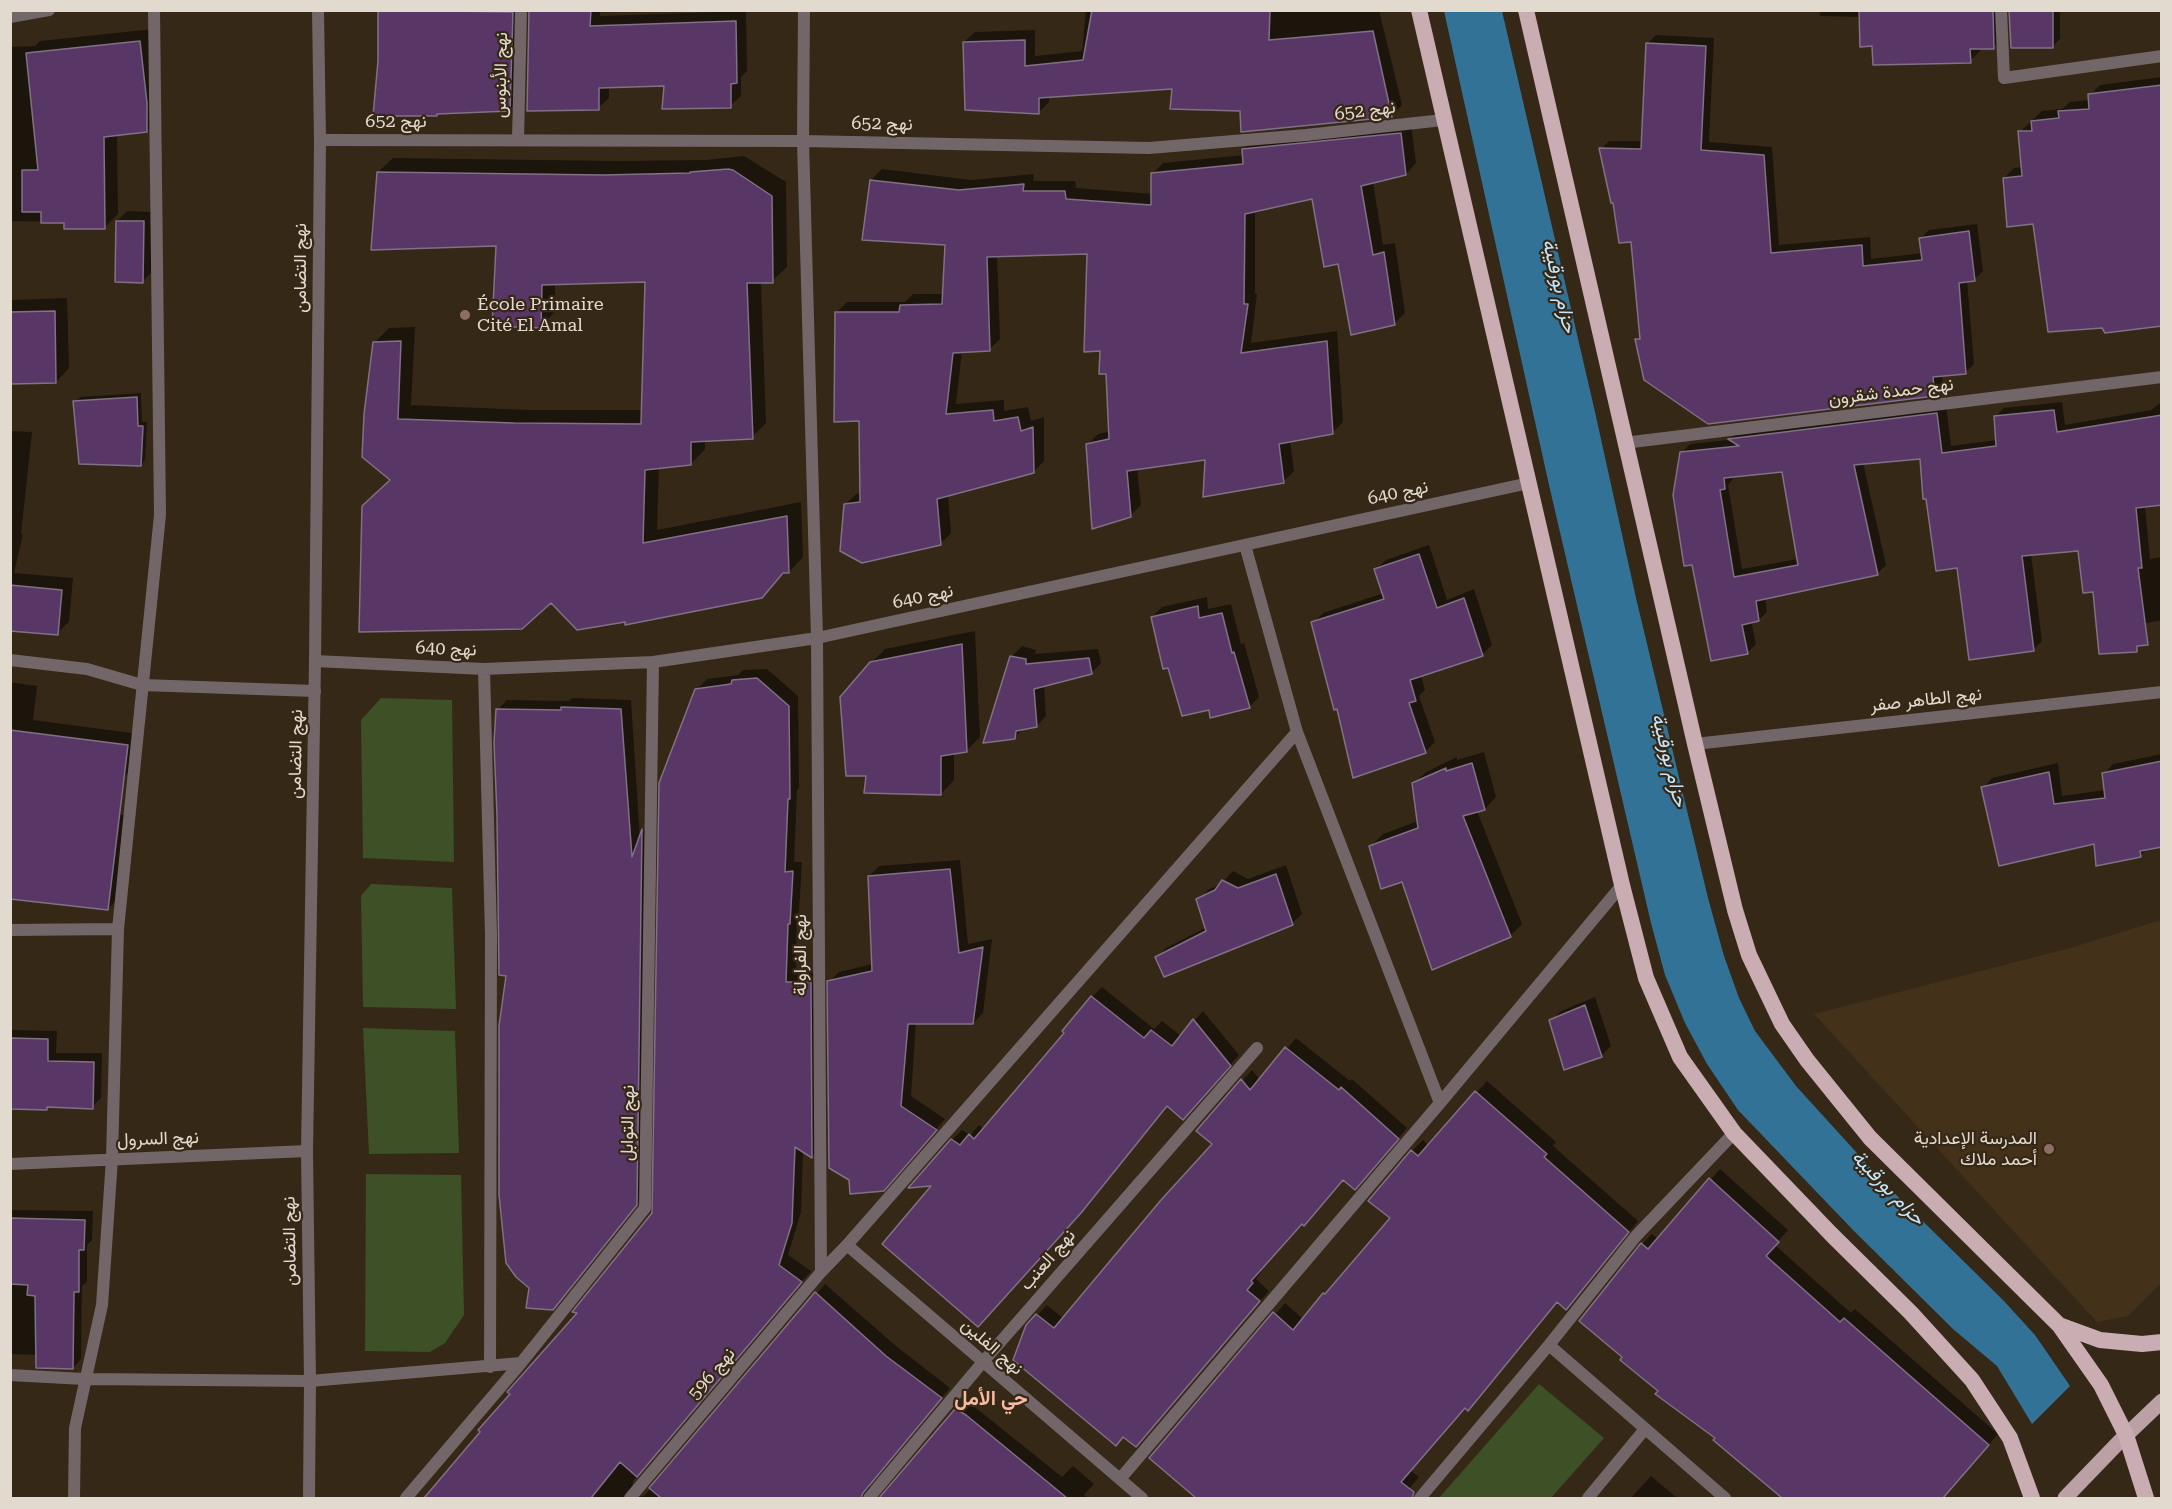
<!DOCTYPE html>
<html>
<head>
<meta charset="utf-8">
<style>
  body { margin:0 }
  #map { position:relative; width:2172px; height:1509px; overflow:hidden; background:#362816; font-family:"Roboto Serif",serif }
  canvas { display:block }
  .frame { position:absolute; inset:0; border:12px solid #e3dacf; pointer-events:none }
</style>
</head>
<body>
<div id="map">
<canvas width="2172" height="1509"></canvas>
<div class="frame"></div>
</div>
<script>
const g = document.querySelector('canvas').getContext('2d');
g.lineJoin = 'round';
function fill(path, color) { g.fillStyle = color; g.fill(path, 'evenodd'); }
const poly = rows => new Path2D(rows.map(r => 'M' + r).join(''));
function stroke(path, color, width, dash) { g.strokeStyle = color; g.lineWidth = width; g.lineCap = dash ? 'butt' : 'round'; g.setLineDash(dash || []); g.stroke(path); }
function label(font, color, halo, rows, align = 'center') {
  g.font = font + ' "Roboto Serif",Vazirmatn,serif'; g.lineWidth = 4.5; g.setLineDash([]); g.textBaseline = 'middle'; g.strokeStyle = halo; g.fillStyle = color; for (const [text, x, y, turn = 0] of rows) {
    g.save(); g.translate(x, y); g.rotate((+turn || 0) * Math.PI / 180); g.textAlign = isNaN(turn) ? turn : align; if (halo) g.strokeText(text, 0, 0); g.fillText(text, 0, 0); g.restore();
  }
}
const built = poly([
  [2161,920,2161,1283,2128,1316,2097,1322,1814,1014,2070,948]
]);
const green = poly([
  [381,698,452,700,454,862,363,858,361,720],
  [371,884,452,888,456,1009,363,1007,361,896],
  [363,1028,455,1031,459,1153,369,1154],
  [366,1174,461,1175,464,1315,445,1343,430,1352,365,1351],
  [1539,1384,1604,1438,1551,1498,1439,1498]
]);
const water = poly([
  [1444,11,1502,11,1595,412,1636,598,1708,898,1724,956,1739,998,1755,1031,1796,1086,1887,1186,2003,1300,2035,1335,2070,1386,2032,1424,1997,1366,1953,1329,1853,1230,1738,1110,1707,1064,1685,1023,1665,975,1651,923,1549,485]
]);
const shadow = poly([
  [380,10,522,10,520,99,510,110,379,61],
  [531,10,600,10,600,16,746,11,747,71,741,77,741,96,730,106,666,85,609,86,609,98,598,108,528,109],
  [1086,10,1379,10,1402,105,1392,116,1242,110,1174,88,1049,96,1049,102,1038,113,964,42,975,32,1035,30,1035,56,1082,51],
  [1820,10,2003,10,2004,37,1994,47,1980,48,1980,51,1970,61,1874,45,1861,17,1820,16],
  [2011,10,2060,10,2060,39,2053,46],
  [153,29,160,118,147,131,117,134,118,214,105,227,65,222,10,221,10,47,35,46,40,41],
  [1656,35,1714,38,1709,142,1772,147,1779,245,1870,237,1871,259,1923,253,1921,238,1929,230,1977,224,1983,271,1975,279,1967,280,1974,364,1966,372,1942,374,1943,387,1935,395,1637,339,1641,335,1632,240,1615,201,1601,149,1609,141,1643,141,1648,43],
  [2162,77,2162,325,2034,223,2004,178,2014,168,2023,167,2020,132,2042,111,2062,109,2070,102,2090,100,2090,95,2100,85],
  [1411,123,1416,163,1406,174,1373,182,1383,245,1395,243,1405,313,1394,324,1340,262,1313,197,1255,210,1255,293,1257,294,1251,343,1337,331,1343,422,1333,432,1290,440,1294,471,1283,482,1206,458,1137,468,1141,505,1130,516,1087,445,1098,434,1110,431,1107,373,1102,350,1089,253,997,255,1000,339,989,350,962,351,956,404,1004,400,1004,411,1028,407,1031,421,1044,417,1044,461,1033,472,948,495,951,533,940,544,845,505,856,494,861,493,861,419,836,313,847,302,905,302,913,294,944,294,947,243,871,180,882,169,971,180,1034,174,1033,181,1075,181,1076,188,1153,194,1152,174,1163,163,1244,155,1244,149,1255,138],
  [744,156,786,182,787,267,772,281,761,282,766,423,752,437,705,440,705,449,691,464,659,467,657,530,801,502,803,557,789,572,785,572,762,596,627,620,551,601,391,479,374,343,389,328,415,327,411,405,529,410,643,410,647,281,555,283,555,312,540,326,498,244,378,172,393,158,618,161,705,160],
  [127,211,153,212,153,271,143,281,117,221],
  [67,298,69,368,56,382,10,383,10,300],
  [141,393,142,422,147,422,145,460,141,465,75,402,80,397],
  [2062,402,2065,425,2151,410,2158,404,2162,404,2162,504,2145,506,2150,559,2162,557,2162,620,2136,625,2094,590,2080,550,2031,554,2042,641,2033,650,1958,567,1927,497,1921,457,1863,463,1886,565,1877,574,1765,597,1767,612,1759,620,1751,621,1756,644,1747,653,1682,452,1690,444,1729,440,1738,431,1946,405,1951,446,1997,440,1996,416,2004,408],
  [1784,470,1798,559,1742,569,1728,485,1733,479,1733,475],
  [10,431,32,432,21,534,23,534,14,573,73,578,69,622,57,633,10,629],
  [1429,545,1447,600,1474,589,1492,645,1482,655,1421,675,1425,690,1419,696,1435,742,1425,752,1338,707,1313,623,1323,613,1384,593,1376,569,1386,560],
  [1207,597,1208,609,1231,604,1241,644,1244,643,1259,697,1249,707,1211,708,1152,617,1162,607],
  [975,631,980,737,966,751,954,753,954,780,941,794,868,774,871,663,885,649],
  [1022,646,1036,650,1035,654,1098,649,1101,663,1091,673,1044,685,1046,716,1037,726,1024,728,1014,738,985,741,1012,656],
  [767,669,798,696,799,788,797,790,794,862,802,862,799,912,797,914,796,973,820,973,821,1146,812,1156,803,1150,801,1212,788,1255,811,1271,633,1481,632,1491,640,1497,645,1495,825,1284,896,1346,950,1388,872,1481,870,1486,873,1494,879,1497,884,1495,966,1400,1062,1477,1073,1466,1094,1484,1084,1495,1088,1498,426,1498,580,1311,653,1213,696,690,707,679,738,675,743,670],
  [10,682,37,686,33,720,139,734,136,764,125,776,10,761],
  [572,698,631,700,640,839,644,830,651,822,646,1194,552,1309,531,1287,508,974,497,710,507,700,569,701],
  [1484,752,1496,797,1485,809,1477,811,1522,924,1510,936,1403,880,1371,846,1383,834,1418,821,1414,783,1426,772,1457,757,1457,760],
  [2162,754,2162,845,2148,848,2140,856,2095,842,1983,788,1992,778,2058,763,2062,796,2105,790,2104,774,2113,764],
  [10,802,132,816,123,894,108,909],
  [960,860,968,944,992,939,983,1013,973,1023,916,1022,911,1096,945,1119,893,1179,829,982,839,972,873,964,869,876,879,866],
  [1286,865,1302,914,1292,923,1157,957,1166,948,1207,927,1198,900,1208,890,1222,883,1233,871,1248,879],
  [1102,987,1154,1029,1162,1021,1181,1036,1203,1011,1239,1055,1193,1108,1168,1105,1091,1201,988,1315,935,1184,952,1140,962,1130,970,1135,979,1125,984,1129,1067,1033,1092,997],
  [1595,997,1611,1046,1601,1056,1551,1021,1561,1011],
  [10,1030,57,1031,56,1053,102,1053,101,1098,92,1107,49,1106,46,1109,10,1108],
  [1296,1038,1350,1081,1352,1079,1407,1128,1364,1179,1344,1179,1260,1271,1261,1272,1256,1279,1269,1291,1136,1445,1027,1326,1047,1305,1064,1319,1214,1144,1198,1130,1252,1070,1260,1080],
  [1487,1081,1556,1142,1553,1146,1638,1221,1577,1297,1566,1308,1558,1301,1479,1398,1468,1409,1466,1407,1411,1471,1419,1477,1401,1498,1198,1498,1151,1458,1285,1303,1303,1319,1392,1218,1370,1200,1412,1151,1423,1140,1429,1146],
  [1720,1169,1788,1230,1775,1245,1851,1313,1855,1309,1998,1434,1942,1498,1785,1498,1715,1440,1717,1437,1660,1391,1642,1244,1652,1234,1658,1239],
  [10,1210,93,1211,92,1240,87,1245,87,1282,82,1286,81,1359,73,1368,37,1355,10,1354],
  [1651,1476,1677,1498,1631,1498]
]);
const building = poly([
  [378,10,513,12,510,111,437,114,437,116,373,116,378,61,378,10],
  [591,10,590,26,736,21,737,83,731,84,731,108,662,109,664,86,599,88,599,110,527,111,529,11,591,10],
  [1092,10,1270,10,1269,40,1373,31,1392,117,1241,132,1240,111,1170,109,1172,89,1039,98,1039,114,965,110,963,42,1025,40,1025,66,1083,60,1092,10],
  [1859,10,1993,10,1994,49,1970,49,1971,63,1873,65,1872,46,1860,47,1859,10],
  [2009,10,2053,10,2053,48,2011,48,2009,10],
  [140,41,147,103,147,132,104,137,105,229,64,229,64,223,41,223,41,212,22,212,22,170,38,170,26,53,140,41],
  [1646,43,1706,46,1701,150,1764,155,1771,253,1862,245,1863,266,1922,260,1919,238,1969,231,1975,281,1959,283,1966,374,1933,377,1935,396,1708,424,1644,380,1635,339,1640,339,1631,242,1619,243,1613,203,1611,203,1599,148,1641,149,1646,43],
  [2162,85,2162,326,2105,333,2102,328,2048,332,2033,224,2007,227,2003,178,2022,176,2018,131,2032,131,2031,121,2059,118,2058,111,2089,109,2088,94,2162,85],
  [1401,133,1406,175,1361,186,1373,255,1384,252,1395,325,1351,335,1338,264,1324,267,1312,199,1245,214,1244,304,1248,304,1241,353,1327,341,1333,434,1279,444,1284,483,1203,497,1205,460,1127,471,1131,517,1092,529,1086,444,1109,439,1106,374,1099,374,1100,351,1084,352,1087,254,987,257,990,351,953,353,946,414,993,410,994,421,1018,417,1021,431,1033,427,1034,473,937,499,941,545,862,563,840,551,844,504,860,502,859,421,834,422,835,312,899,312,900,305,942,304,945,245,862,240,870,180,959,190,1024,184,1023,191,1065,191,1066,199,1151,205,1151,173,1243,164,1242,149,1401,133],
  [728,169,733,170,772,196,773,283,747,283,753,439,691,442,691,465,645,470,643,543,787,516,789,573,783,573,762,598,625,625,625,622,577,630,551,603,522,629,359,632,362,506,390,480,362,457,364,414,373,342,401,341,398,419,514,423,641,424,645,282,542,285,541,328,492,326,496,246,371,250,377,172,603,175,690,173,690,172,728,169],
  [116,221,144,221,143,283,115,282,116,221],
  [55,311,56,383,10,384,10,312,55,311],
  [137,397,138,426,143,426,141,466,79,464,73,401,137,397],
  [2054,410,2057,432,2162,415,2162,505,2136,508,2142,568,2138,568,2148,645,2137,646,2137,652,2099,654,2093,592,2083,593,2078,551,2022,556,2034,651,1969,660,1957,568,1936,571,1926,499,1923,499,1920,459,1854,465,1878,575,1756,601,1759,621,1742,625,1748,654,1711,661,1692,565,1684,566,1673,495,1680,452,1739,446,1728,439,1937,413,1942,453,1996,446,1994,416,2054,410],
  [1782,472,1798,565,1734,577,1720,490,1725,489,1724,478,1782,472],
  [1419,554,1437,608,1464,598,1483,656,1410,680,1416,701,1409,703,1426,753,1353,778,1337,709,1334,710,1311,622,1384,599,1374,569,1419,554],
  [10,585,62,590,58,635,10,631,10,585],
  [1198,606,1199,618,1222,613,1232,653,1234,652,1250,708,1210,718,1209,710,1182,716,1168,668,1163,669,1151,617,1198,606],
  [962,644,967,752,941,756,941,795,864,793,866,776,846,776,840,697,870,662,962,644],
  [1010,656,1026,659,1026,664,1089,658,1092,674,1034,689,1037,727,1016,731,1015,739,983,743,1010,656],
  [757,678,789,706,790,799,788,799,785,872,793,871,790,924,788,924,786,982,811,982,812,1158,795,1147,792,1223,779,1265,802,1282,637,1477,620,1462,591,1498,424,1498,480,1432,478,1430,510,1394,507,1392,577,1313,572,1312,652,1213,659,783,695,689,731,684,732,680,757,678],
  [561,707,621,709,632,857,642,829,637,1205,553,1310,526,1308,529,1288,516,1277,506,1263,499,1195,499,1026,506,976,499,975,497,815,494,743,496,709,561,710,561,707],
  [10,730,128,745,108,910,10,899,10,730],
  [2162,761,2162,847,2140,851,2141,857,2096,866,2094,844,1999,866,1981,787,2049,772,2054,804,2105,798,2102,773,2162,761],
  [1472,763,1485,810,1463,816,1511,937,1432,970,1402,882,1381,889,1369,846,1418,828,1412,783,1446,768,1446,771,1472,763],
  [950,869,959,953,983,947,973,1024,908,1024,901,1106,937,1130,884,1191,850,1194,849,1180,829,1168,827,981,872,971,868,876,950,869],
  [1276,874,1293,925,1164,977,1155,957,1206,931,1196,899,1215,890,1222,880,1238,888,1276,874],
  [1091,996,1144,1038,1151,1030,1172,1046,1193,1019,1231,1066,1183,1120,1167,1106,1081,1213,978,1327,882,1244,931,1186,908,1188,951,1139,960,1145,969,1134,974,1139,1064,1033,1062,1031,1091,996],
  [1585,1005,1602,1057,1564,1070,1549,1020,1585,1005],
  [10,1038,48,1039,48,1061,94,1062,93,1109,47,1107,47,1110,10,1109,10,1038],
  [1285,1047,1339,1090,1341,1087,1399,1139,1355,1190,1343,1180,1304,1226,1302,1224,1251,1281,1253,1283,1247,1290,1260,1301,1136,1447,1123,1437,1116,1446,1013,1360,1026,1325,1036,1314,1054,1328,1161,1200,1212,1144,1196,1131,1241,1079,1250,1090,1285,1047],
  [1475,1091,1547,1154,1544,1157,1629,1232,1566,1310,1557,1302,1468,1411,1465,1408,1401,1482,1414,1492,1412,1498,1196,1498,1149,1458,1273,1312,1293,1330,1323,1293,1325,1294,1390,1218,1368,1201,1411,1150,1418,1156,1475,1091],
  [1709,1178,1779,1242,1766,1256,1840,1322,1844,1318,1989,1445,1943,1498,1782,1498,1713,1440,1715,1438,1655,1394,1658,1391,1620,1360,1622,1357,1579,1321,1641,1243,1648,1249,1709,1178],
  [10,1218,85,1220,84,1250,79,1250,79,1292,74,1292,73,1369,36,1368,35,1296,27,1295,28,1285,10,1284,10,1218],
  [815,1292,886,1356,942,1398,863,1493,861,1498,661,1498,649,1488,815,1292],
  [955,1409,966,1415,1067,1498,879,1498,955,1409]
]);
const minor = poly([
  [804,10,803,141,817,638,821,1272],
  [2001,10,2004,78,2162,56],
  [10,17,49,10],
  [320,140,803,141,1149,148,1306,135,1443,120],
  [518,140,521,10],
  [1624,443,2162,377],
  [1245,545,1297,732],
  [10,660,87,669,142,685,315,691],
  [315,661,484,669,653,662,817,638,1529,483],
  [484,669,491,935,490,1367],
  [1695,744,2162,692],
  [10,930,118,929],
  [10,1164,307,1151],
  [847,1245,1142,1498],
  [1549,1345,1725,1498],
  [10,1375,84,1379,310,1381,521,1363],
  [1120,1479,1440,1103,1622,885],
  [74,1498,75,1428,102,1305,112,1159,118,929,160,515,154,10],
  [406,1498,521,1363,645,1208,653,662],
  [630,1498,821,1272,847,1245,1297,732,1440,1103],
  [869,1498,982,1363,1257,1048],
  [1420,1498,1549,1345,1636,1236,1734,1133],
  [1588,1498,1645,1429]
]);
const tertiary = poly([
  [309,1498,310,1381,307,1151,315,661,320,140,318,10]
]);
const primary = poly([
  [2065,1498,2119,1442,2162,1401]
]);
const trunk = poly([
  [1419,10,1622,885,1646,978,1680,1057,1734,1133,1832,1235,1911,1313,1972,1380,2010,1438,2032,1498],
  [1526,10,1695,744,1735,910,1749,955,1782,1024,1807,1060,1870,1138,2059,1325,2101,1385,2126,1435,2146,1498],
  [2059,1325,2100,1340,2142,1344,2162,1342]
]);
const markers = [
  [465,315,6,"#8d6e63"],
  [2049,1149,6,"#8d6e63"]
];
const streetNames = [
  ["نهج الأبنوس",501,75,-89],
  ["نهج 652",1365,111,-7],
  ["نهج 652",396,122],
  ["نهج 652",882,124,1],
  ["نهج التضامن",301,268,-90],
  ["نهج حمدة شقرون",1891,392,-7],
  ["نهج 640",1398,493,-12],
  ["نهج 640",923,597,-12],
  ["نهج 640",446,649,2],
  ["نهج الطاهر صفر",1926,700,-6],
  ["نهج التضامن",296,754,-89],
  ["نهج الفراولة",801,955,-90],
  ["نهج التوابل",628,1123,-89],
  ["نهج السرول",158,1139,-2],
  ["نهج التضامن",290,1241,-91],
  ["نهج العنب",1048,1260,-49],
  ["نهج الفلين",992,1347,41],
  ["نهج 596",712,1374,-50]
];
const poiNames = [
  ["École Primaire",477,305],
  ["Cité El Amal",477,326],
  ["المدرسة الإعدادية",2037,1139,"right"],
  ["أحمد ملاك",2037,1160,"right"]
];
const waterNames = [
  ["حزام بورقيبة",1559,286,77],
  ["حزام بورقيبة",1669,760,76],
  ["حزام بورقيبة",1888,1188,46]
];
const neighbourhoodNames = [
  ["حي الأمل",991,1399]
];
fill(built, '#433119');
fill(green, '#3d5026');
fill(water, '#327297');
fill(shadow, '#0007');
fill(building, '#583666');
stroke(building, '#807186', 1.5);
stroke(minor, '#736669', 12);
stroke(tertiary, '#736669', 12);
stroke(primary, '#bba1a6', 15);
stroke(trunk, '#c9adb2', 16);
for (const [x, y, r, color] of markers) { const dot = new Path2D(); dot.arc(x, y, r, 0, 2 * Math.PI); g.fillStyle = color; g.fill(dot); stroke(dot, '#362816', 2); }
label('18px', '#e3dacf', '#362816', streetNames);
label('18px', '#e3dacf', '#362816', poiNames, 'left');
label('italic 20px', '#c4e6fc', '#362816', waterNames);
label('bold 20px', '#f9baa3', '#362816', neighbourhoodNames);
</script>
</body>
</html>
